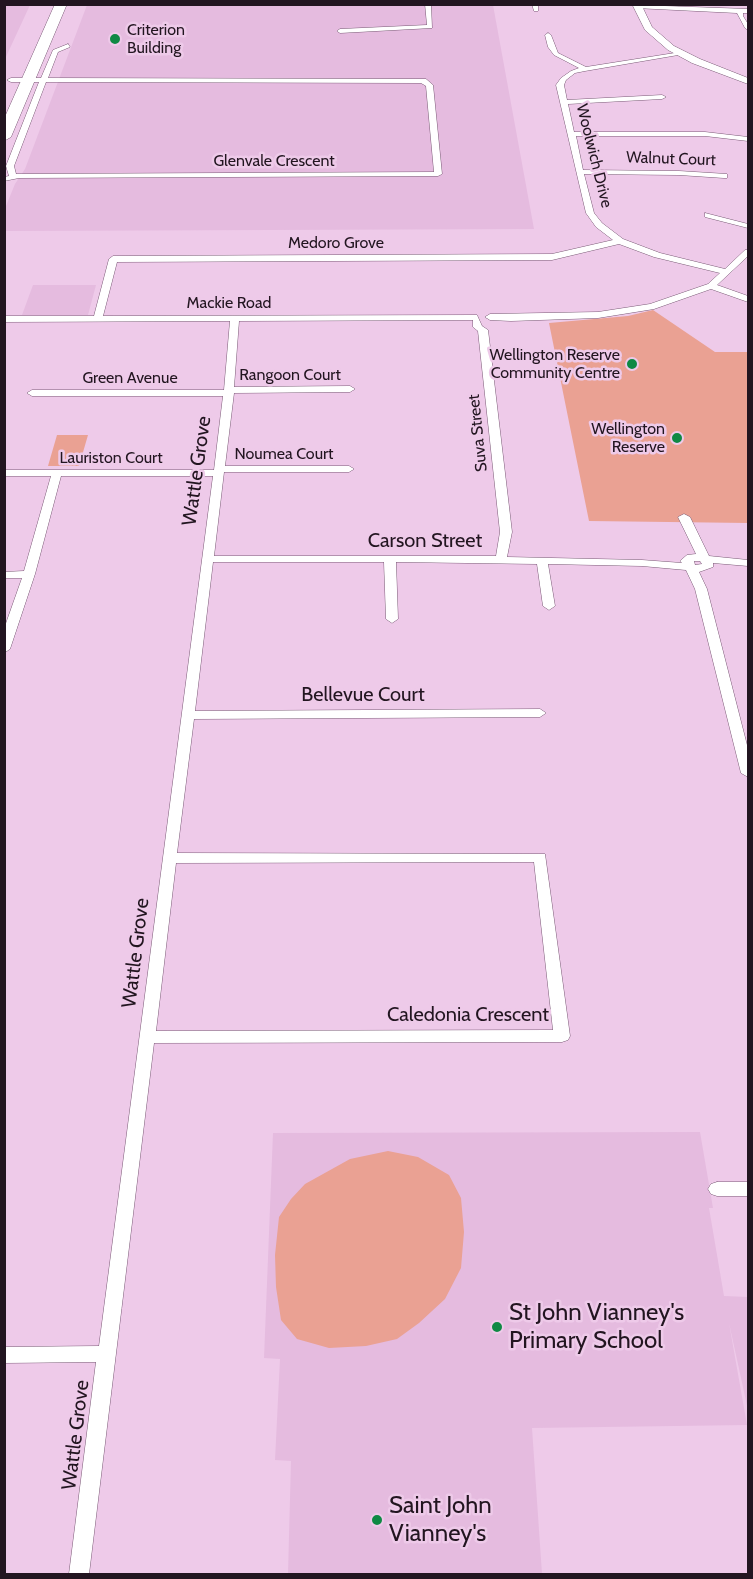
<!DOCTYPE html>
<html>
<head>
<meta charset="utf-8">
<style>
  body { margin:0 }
  #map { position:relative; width:753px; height:1579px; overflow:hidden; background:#eecae9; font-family:Cabin,sans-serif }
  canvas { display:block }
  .frame { position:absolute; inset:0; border:6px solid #221520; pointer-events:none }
</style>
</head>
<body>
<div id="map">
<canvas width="753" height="1579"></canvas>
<div class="frame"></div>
</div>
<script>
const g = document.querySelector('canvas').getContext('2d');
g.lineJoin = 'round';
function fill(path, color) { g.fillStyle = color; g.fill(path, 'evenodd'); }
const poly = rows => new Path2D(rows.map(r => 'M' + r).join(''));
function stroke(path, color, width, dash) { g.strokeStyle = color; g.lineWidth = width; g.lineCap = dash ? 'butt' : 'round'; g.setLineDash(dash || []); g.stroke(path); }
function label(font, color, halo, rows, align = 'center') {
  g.font = font + ' Cabin,sans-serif'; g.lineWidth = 5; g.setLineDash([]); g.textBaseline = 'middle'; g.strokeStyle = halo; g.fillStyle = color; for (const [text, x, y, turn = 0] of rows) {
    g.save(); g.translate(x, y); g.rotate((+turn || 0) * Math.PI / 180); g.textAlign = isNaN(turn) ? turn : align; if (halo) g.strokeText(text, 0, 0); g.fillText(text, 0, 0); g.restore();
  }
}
const built = poly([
  [5,4,30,5,5,59,4,5],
  [87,5,493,5,534,229,5,231,4,211,15,184,25,169],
  [33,285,96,285,88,315,22,315],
  [700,1132,713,1208,709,1208,724,1296,748,1297,748,1410,729,1323,747,1425,532,1428,542,1574,288,1574,291,1461,275,1460,280,1359,264,1358,273,1133]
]);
const green = poly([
  [653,310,715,352,748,352,748,523,589,521,549,323,628,316],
  [57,435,88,435,79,466,48,466],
  [388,1151,418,1157,449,1175,461,1198,464,1232,461,1268,445,1299,419,1323,397,1339,366,1346,329,1348,297,1339,281,1320,276,1287,275,1255,279,1217,291,1199,305,1184,350,1159]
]);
const street = poly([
  [425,4,431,4,432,28,340,33,337,31,340,29,427,25,425,4],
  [532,4,538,4,538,11,534,11,532,4],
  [637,5,748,9,748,13,743,13,743,16,748,24,748,30,745,28,737,13,635,8,637,5],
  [548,33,551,35,558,53,586,67,681,52,684,54,585,71,575,73,566,80,564,85,567,100,662,95,666,97,662,99,568,104,574,132,705,132,748,137,748,141,705,136,576,136,583,170,679,171,727,174,727,178,724,178,679,175,584,174,594,213,602,223,623,239,660,253,725,269,745,250,748,250,748,256,717,285,748,296,748,302,711,289,654,309,598,318,511,321,490,320,485,317,490,314,598,312,650,304,708,284,720,273,654,257,619,244,552,260,117,262,103,316,477,315,482,326,488,330,512,532,507,557,642,560,682,563,680,561,687,555,696,554,678,517,684,514,690,517,709,556,748,560,748,566,713,563,713,567,699,572,707,589,748,749,748,777,741,773,695,589,686,570,642,566,548,564,555,606,549,610,543,606,537,564,396,562,398,619,392,623,386,619,384,562,213,562,195,711,540,709,546,713,540,717,194,719,177,853,545,854,570,1036,568,1040,562,1042,154,1043,89,1574,69,1574,96,1362,4,1363,4,1347,99,1346,213,476,61,476,35,574,10,649,4,653,4,629,22,578,4,578,4,572,24,571,51,476,4,476,4,470,214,470,223,396,32,396,27,393,32,390,224,390,230,321,4,322,4,316,94,316,109,259,113,256,552,254,613,240,596,227,586,213,556,85,561,78,571,71,579,68,554,55,548,47,545,35,548,33],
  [473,320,473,327,478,331,500,532,496,556,214,556,224,472,349,472,354,469,349,466,225,466,234,393,350,392,355,389,350,386,234,387,239,321,473,320],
  [694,561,700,561,702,564,695,565,694,561],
  [534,862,553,1030,156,1031,176,863,534,862],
  [68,44,70,47,58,52,48,78,426,79,433,85,442,174,438,176,19,178,4,181,4,177,9,176,6,166,39,82,11,82,7,80,11,78,41,78,53,50,68,44],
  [46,82,421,83,426,86,434,172,16,174,14,166,46,82],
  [705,213,748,224,748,228,705,217,705,213],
  [717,1182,748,1182,748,1196,717,1196,711,1194,708,1189,711,1184,717,1182]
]);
const secondary = poly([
  [632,4,641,4,652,27,674,46,700,59,748,78,748,84,692,63,668,50,645,30,632,4]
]);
const highway = poly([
  [55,4,67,4,11,137,4,141,4,119,55,4]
]);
const markers = [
  [115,39,6,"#0f8944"],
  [632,364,6,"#0f8944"],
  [677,438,6,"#0f8944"],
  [497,1327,6,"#0f8944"],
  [377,1520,6,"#0f8944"]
];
const farPoinames = [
  ["Criterion",127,30,"left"],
  ["Building",127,48,"left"],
  ["Wellington Reserve",620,355],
  ["Community Centre",620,373],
  ["Wellington",665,429],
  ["Reserve",665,447]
];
const farStreetnames = [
  ["Woolwich Drive",594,156,76],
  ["Walnut Court",671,159,2],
  ["Glenvale Crescent",274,161],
  ["Medoro Grove",336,243],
  ["Mackie Road",229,303],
  ["Rangoon Court",290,375],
  ["Green Avenue",130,378],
  ["Suva Street",478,433,-96],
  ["Noumea Court",284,454],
  ["Lauriston Court",111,458]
];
const streetNames = [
  ["Wattle Grove",197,471,-82],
  ["Carson Street",425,541],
  ["Bellevue Court",363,695],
  ["Wattle Grove",136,953,-83],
  ["Caledonia Crescent",468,1015],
  ["Wattle Grove",76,1435,-83]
];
const nearPoinames = [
  ["St John Vianney's",509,1313],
  ["Primary School",509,1341],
  ["Saint John",389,1506],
  ["Vianney's",389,1534]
];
fill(built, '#e5bbdf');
fill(green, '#eaa193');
stroke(street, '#7a5b76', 1);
stroke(secondary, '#7a5b76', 1);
stroke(highway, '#7a5b76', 1);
fill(street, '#fff');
fill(secondary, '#fff');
fill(highway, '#fff');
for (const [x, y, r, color] of markers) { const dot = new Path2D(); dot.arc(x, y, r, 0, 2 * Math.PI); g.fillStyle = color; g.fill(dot); stroke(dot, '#eecae9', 2); }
label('16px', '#221520', '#eecae9', farPoinames, 'right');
label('16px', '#221520', '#eecae9', farStreetnames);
label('20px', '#221520', '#eecae9', streetNames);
label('24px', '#221520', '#eecae9', nearPoinames, 'left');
</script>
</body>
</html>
